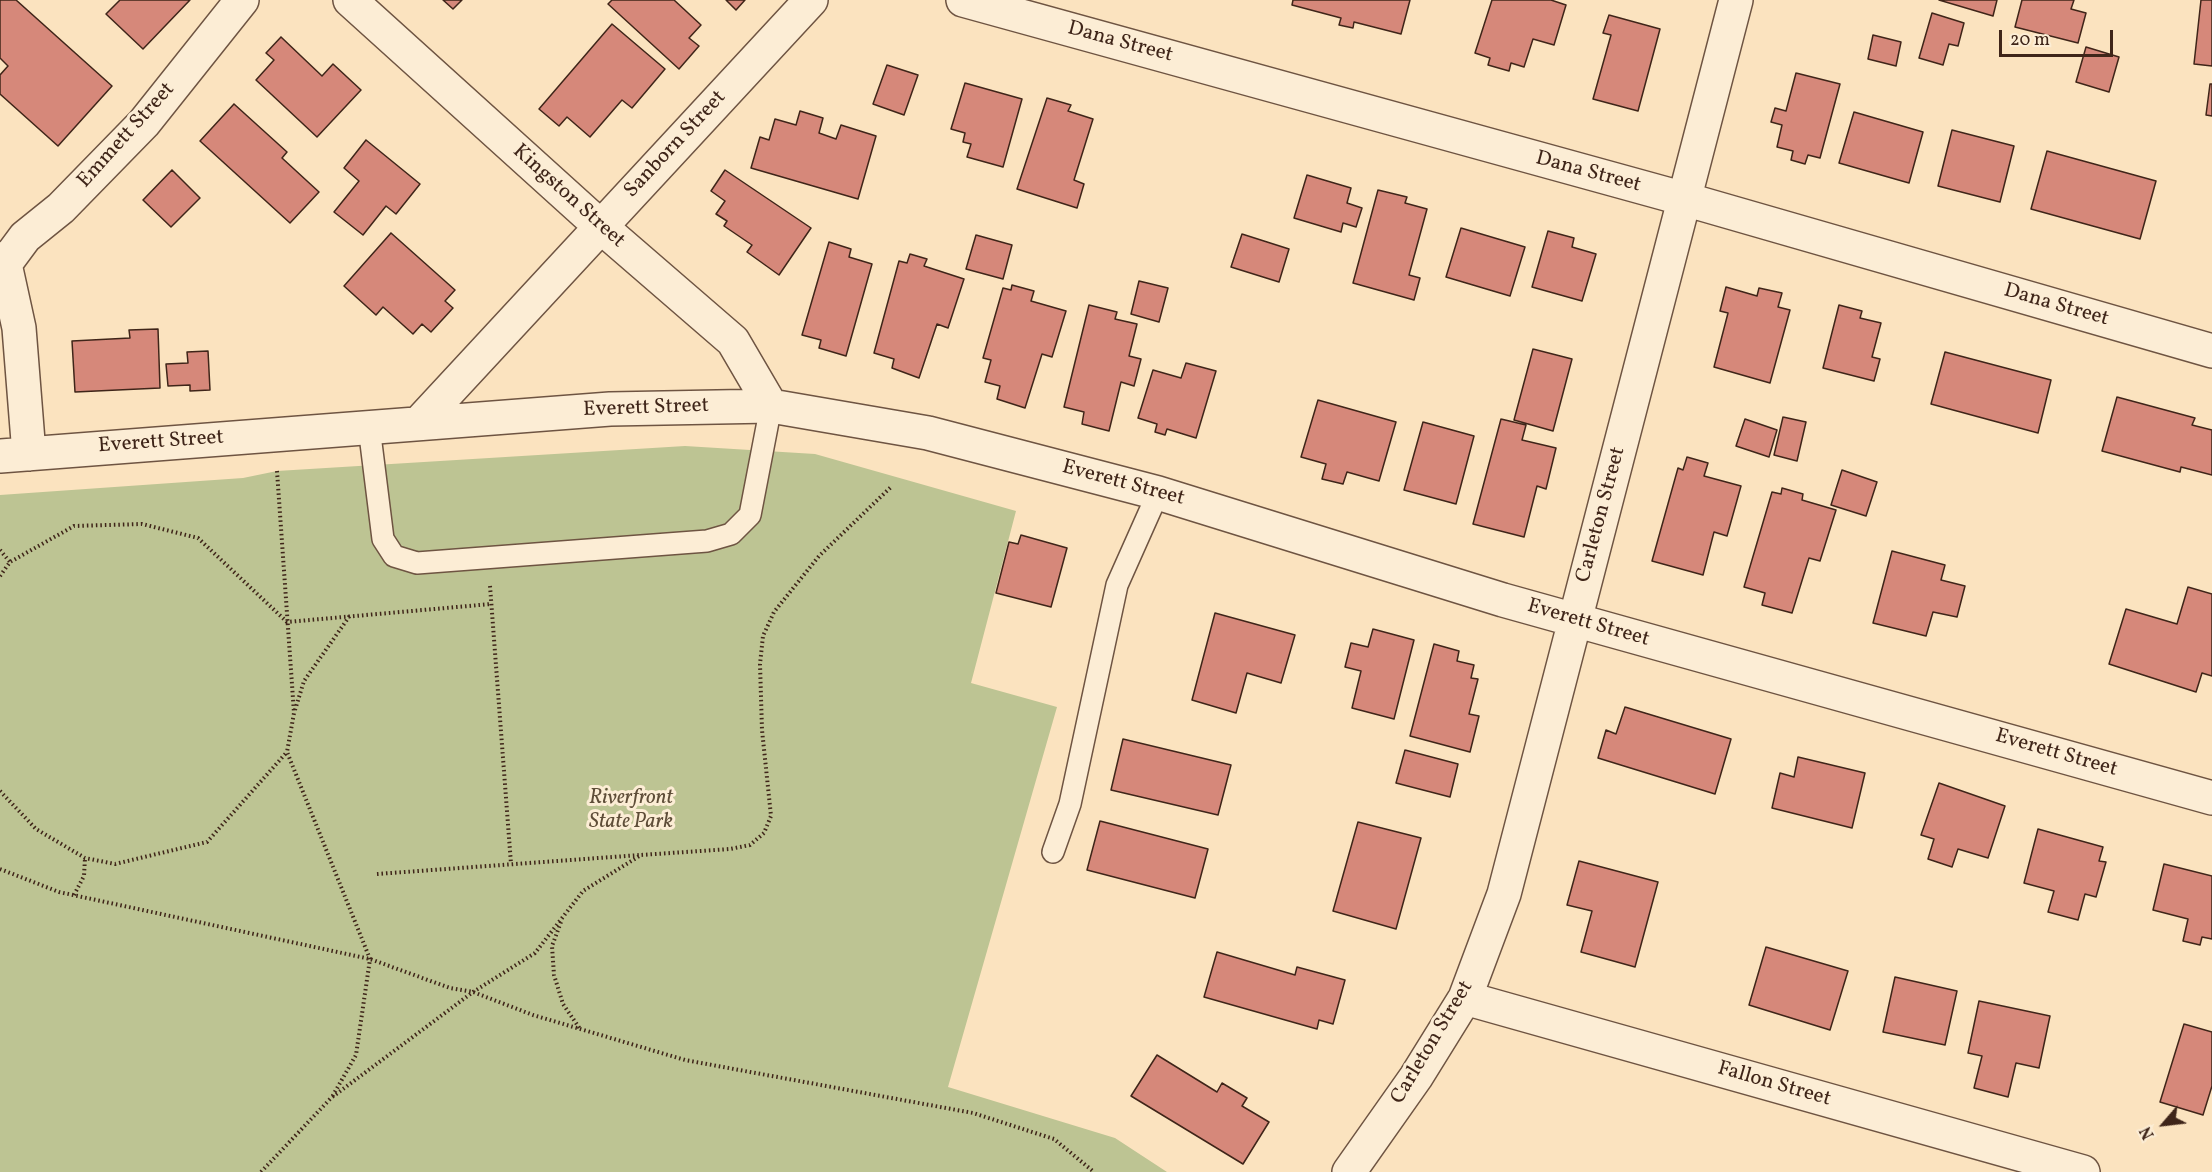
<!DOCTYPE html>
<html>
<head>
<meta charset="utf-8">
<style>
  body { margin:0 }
  #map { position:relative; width:2212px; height:1172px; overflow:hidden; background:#fbe3bf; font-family:Vollkorn,serif }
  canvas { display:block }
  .north { position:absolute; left:2134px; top:1094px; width:60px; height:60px; -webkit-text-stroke:4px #fcedd5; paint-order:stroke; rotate:242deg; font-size:16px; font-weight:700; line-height:24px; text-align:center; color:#3f2519 }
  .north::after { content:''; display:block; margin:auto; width:21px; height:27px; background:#3f2519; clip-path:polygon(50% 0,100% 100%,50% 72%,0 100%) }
  .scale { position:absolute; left:1999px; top:30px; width:114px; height:27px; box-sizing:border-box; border:3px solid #3f2519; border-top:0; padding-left:8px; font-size:18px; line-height:21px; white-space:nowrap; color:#3f2519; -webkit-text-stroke:4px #fcedd5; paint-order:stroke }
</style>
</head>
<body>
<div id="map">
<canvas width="2212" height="1172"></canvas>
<div class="north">N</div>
<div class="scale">20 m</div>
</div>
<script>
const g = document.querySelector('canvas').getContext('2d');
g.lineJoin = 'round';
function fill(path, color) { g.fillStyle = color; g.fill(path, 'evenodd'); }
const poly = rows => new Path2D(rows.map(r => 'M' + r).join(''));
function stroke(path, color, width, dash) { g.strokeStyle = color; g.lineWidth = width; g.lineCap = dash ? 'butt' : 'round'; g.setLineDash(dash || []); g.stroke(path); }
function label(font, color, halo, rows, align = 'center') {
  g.font = font + ' Vollkorn,serif'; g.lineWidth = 6; g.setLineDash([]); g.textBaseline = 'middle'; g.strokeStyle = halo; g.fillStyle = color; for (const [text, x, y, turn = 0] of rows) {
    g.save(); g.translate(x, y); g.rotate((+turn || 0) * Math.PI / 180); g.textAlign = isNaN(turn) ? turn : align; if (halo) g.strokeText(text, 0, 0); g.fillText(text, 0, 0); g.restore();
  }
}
const green = poly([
  [685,446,815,454,1016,511,971,683,1057,707,948,1087,1115,1138,1167,1172,0,1172,0,495,243,478,277,471]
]);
const building = poly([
  [0,0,16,0,112,86,58,146,0,94,0,75,8,66,0,58,0,0],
  [120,0,190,0,143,49,106,14,120,0],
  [443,0,462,0,453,9,443,0],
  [612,0,674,0,701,25,689,38,699,46,679,69,608,4,612,0],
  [726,0,745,0,736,10,726,0],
  [1293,0,1410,0,1401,34,1354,22,1353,28,1339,25,1341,18,1292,5,1293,0],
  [1492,0,1551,0,1566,5,1554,45,1533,39,1524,67,1511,63,1509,71,1488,65,1490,58,1475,53,1492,0],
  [1939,0,1997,0,1993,16,1939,0],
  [2022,0,2074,0,2071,9,2086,13,2078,43,2015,27,2022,0],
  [2201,0,2212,0,2212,66,2194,64,2201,0],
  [1932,13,1964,23,1958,46,1949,44,1943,65,1919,58,1932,13],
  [1609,15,1660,29,1638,111,1593,99,1611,35,1603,33,1609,15],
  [612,24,665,69,632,108,622,100,590,137,567,117,559,126,539,109,612,24],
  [1873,35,1901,42,1896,66,1868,59,1873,35],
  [281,37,322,76,333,64,361,90,317,137,256,80,274,60,266,53,281,37],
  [2086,47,2119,57,2109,92,2076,82,2086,47],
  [887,65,918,75,904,115,873,104,887,65],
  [1796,73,1840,84,1820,158,1808,155,1805,164,1791,160,1793,151,1777,147,1782,125,1771,122,1775,108,1786,111,1796,73],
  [965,83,1022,99,1003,167,967,157,971,144,963,142,965,133,951,129,965,83],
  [2210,84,2212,84,2212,116,2206,115,2210,84],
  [1047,98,1071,105,1068,111,1093,119,1074,180,1084,184,1077,208,1017,189,1047,98],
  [234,104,287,152,282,158,319,192,290,223,200,141,234,104],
  [800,111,823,118,819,133,836,139,841,125,876,136,858,199,751,168,760,137,769,140,775,119,796,125,800,111],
  [1854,112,1923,132,1909,183,1839,163,1854,112],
  [1952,130,2014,146,2000,202,1938,186,1952,130],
  [366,140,420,184,396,214,386,206,363,235,334,212,359,181,344,168,366,140],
  [2047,151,2156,181,2140,239,2031,209,2047,151],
  [172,170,200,198,171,227,143,200,172,170],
  [725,170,811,228,779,275,747,252,752,245,724,226,727,221,716,214,725,201,711,191,725,170],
  [1307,175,1351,188,1347,203,1362,208,1356,227,1343,223,1341,232,1294,218,1307,175],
  [1378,190,1407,197,1405,203,1427,209,1409,275,1420,278,1414,300,1353,283,1378,190],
  [1461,228,1525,247,1510,296,1446,277,1461,228],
  [1548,231,1574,238,1572,247,1596,254,1582,301,1532,287,1548,231],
  [391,233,455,290,445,301,453,308,431,332,422,324,413,334,383,307,376,315,344,286,391,233],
  [1242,234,1289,249,1279,282,1231,267,1242,234],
  [976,235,1012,245,1003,279,966,269,976,235],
  [829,242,851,249,849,257,872,264,846,356,819,348,821,340,802,335,829,242],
  [910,254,927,259,924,266,964,279,948,328,937,324,919,378,892,368,894,359,874,353,899,261,907,263,910,254],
  [1139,281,1168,288,1159,322,1131,314,1139,281],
  [1012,285,1034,291,1031,301,1066,311,1052,357,1042,354,1025,408,997,399,1000,386,985,382,991,360,983,358,1003,288,1011,290,1012,285],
  [1726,287,1757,296,1759,288,1782,293,1778,307,1790,310,1770,383,1714,367,1728,313,1720,311,1726,287],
  [1089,305,1117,312,1115,319,1137,324,1129,356,1141,359,1134,386,1121,382,1109,431,1082,424,1084,412,1064,407,1089,305],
  [1839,305,1862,311,1860,318,1881,323,1872,357,1880,359,1874,381,1823,368,1839,305],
  [158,329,160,388,75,392,72,341,130,338,129,330,158,329],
  [1533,349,1572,359,1553,431,1514,420,1533,349],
  [208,351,210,390,190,391,190,385,168,386,166,364,188,363,187,352,208,351],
  [1945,352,2051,380,2038,433,1931,404,1945,352],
  [1186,363,1216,371,1196,438,1167,429,1165,435,1155,432,1157,424,1138,418,1153,370,1181,378,1186,363],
  [2117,397,2195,418,2192,425,2212,430,2212,475,2181,467,2180,472,2102,451,2117,397],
  [1318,400,1396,422,1379,481,1347,472,1343,484,1322,479,1326,464,1301,457,1318,400],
  [1783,417,1806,422,1797,461,1774,455,1783,417],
  [1501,419,1526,425,1522,440,1556,448,1546,489,1537,486,1524,537,1473,524,1501,419],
  [1745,419,1777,430,1769,457,1736,446,1745,419],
  [1423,422,1474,436,1456,504,1404,490,1423,422],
  [1687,457,1708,463,1704,476,1741,486,1727,536,1714,532,1703,575,1652,561,1678,468,1683,470,1687,457],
  [1842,470,1877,482,1866,516,1831,505,1842,470],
  [1782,488,1803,494,1802,500,1836,510,1820,561,1809,558,1792,613,1762,605,1765,593,1744,587,1772,492,1781,494,1782,488],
  [1021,535,1067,548,1051,607,996,593,1009,542,1018,544,1021,535],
  [1892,551,1945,565,1941,580,1965,586,1957,617,1933,612,1926,636,1873,623,1892,551],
  [2188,587,2212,594,2212,676,2202,673,2196,692,2109,664,2126,609,2177,624,2188,587],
  [1215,613,1295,635,1281,683,1247,673,1236,713,1192,700,1215,613],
  [1373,629,1414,640,1394,719,1352,708,1361,671,1345,667,1351,643,1368,647,1373,629],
  [1434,644,1459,651,1457,661,1474,665,1471,678,1478,679,1469,714,1479,716,1470,752,1410,736,1434,644],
  [1625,707,1731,739,1715,794,1598,758,1606,730,1616,734,1625,707],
  [1123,739,1231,765,1218,815,1111,790,1123,739],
  [1405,750,1458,764,1450,797,1396,783,1405,750],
  [1798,757,1865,773,1852,828,1772,808,1780,773,1794,777,1798,757],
  [1939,783,2005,806,1988,858,1958,849,1952,867,1928,859,1934,839,1921,835,1939,783],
  [1100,821,1208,849,1195,898,1087,870,1100,821],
  [1358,822,1421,838,1396,929,1333,911,1358,822],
  [2038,829,2103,847,2099,861,2106,862,2096,897,2085,894,2078,920,2048,912,2054,891,2024,883,2038,829],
  [1579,861,1658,882,1635,967,1581,952,1592,911,1567,905,1579,861],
  [2164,864,2212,876,2212,939,2202,937,2200,945,2183,941,2188,919,2153,910,2164,864],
  [1766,947,1848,971,1830,1030,1749,1005,1766,947],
  [1217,952,1295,975,1297,967,1345,980,1333,1024,1319,1020,1317,1029,1204,997,1217,952],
  [1895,977,1957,991,1945,1045,1883,1032,1895,977],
  [1979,1001,2050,1016,2039,1068,2016,1063,2008,1097,1974,1088,1982,1056,1968,1053,1979,1001],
  [2184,1024,2212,1032,2212,1086,2203,1115,2160,1102,2184,1024],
  [1157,1055,1217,1092,1222,1083,1247,1098,1242,1106,1269,1122,1243,1164,1131,1096,1157,1055]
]);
const path = poly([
  [277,471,294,713,287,752,370,959,356,1055,332,1097],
  [0,550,10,562],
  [0,576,10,562,74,526,142,524,198,538,287,622,491,604],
  [490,586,511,864],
  [295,710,304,681,351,614],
  [0,791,36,829,85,858,115,864,207,842,287,752],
  [0,869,59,892,370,959,450,988,473,992,533,1015,685,1060,973,1113,1054,1139,1094,1172],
  [377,874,640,855],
  [74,895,84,876,85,858],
  [561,922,552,946,554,975,563,1004,580,1029],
  [261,1172,331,1098,473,992,535,953,583,891,641,855,730,849,750,845,764,833,771,816,762,730,760,664,763,636,774,612,819,556,892,486]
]);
const service = poly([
  [369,427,383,539,394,556,417,563,707,541,731,534,750,515,771,406],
  [1053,852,1070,804,1117,585,1158,493]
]);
const minor = poly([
  [350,0,600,226,733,341,771,406],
  [963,0,1681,198,2212,351],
  [0,259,5,264,19,328,29,454],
  [5,264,25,237,61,208,144,123,242,0],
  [419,423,811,0],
  [0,456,610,409,771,406,928,433,1158,493,1503,600,2212,798],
  [1465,998,2083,1172],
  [1349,1172,1416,1077,1465,998,1504,894,1736,0]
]);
const streetNames = [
  ["Dana Street",1120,43,15],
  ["Emmett Street",127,136,-48],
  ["Sanborn Street",676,145,-47],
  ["Dana Street",1588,173,15],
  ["Kingston Street",568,197,42],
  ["Dana Street",2056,306,16],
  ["Everett Street",646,409,-2],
  ["Everett Street",161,443,-4],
  ["Everett Street",1123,484,15],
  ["Carleton Street",1602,515,-75],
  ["Everett Street",1588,624,16],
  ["Everett Street",2056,754,16],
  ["Carleton Street",1433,1043,-59],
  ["Fallon Street",1774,1085,16]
];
const parkNames = [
  ["Riverfront",631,799],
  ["State Park",631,823]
];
fill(green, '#bdc493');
fill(building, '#d6887a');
stroke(building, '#3f2519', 1.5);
stroke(service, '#6e5442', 24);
stroke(minor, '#6e5442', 36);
stroke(path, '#3f2519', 4, [1.5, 3]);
stroke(service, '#fcedd5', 21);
stroke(minor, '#fcedd5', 33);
label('21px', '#3f2519', '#fcedd5', streetNames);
label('italic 21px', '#5e4d38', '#fcedd5', parkNames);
</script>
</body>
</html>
